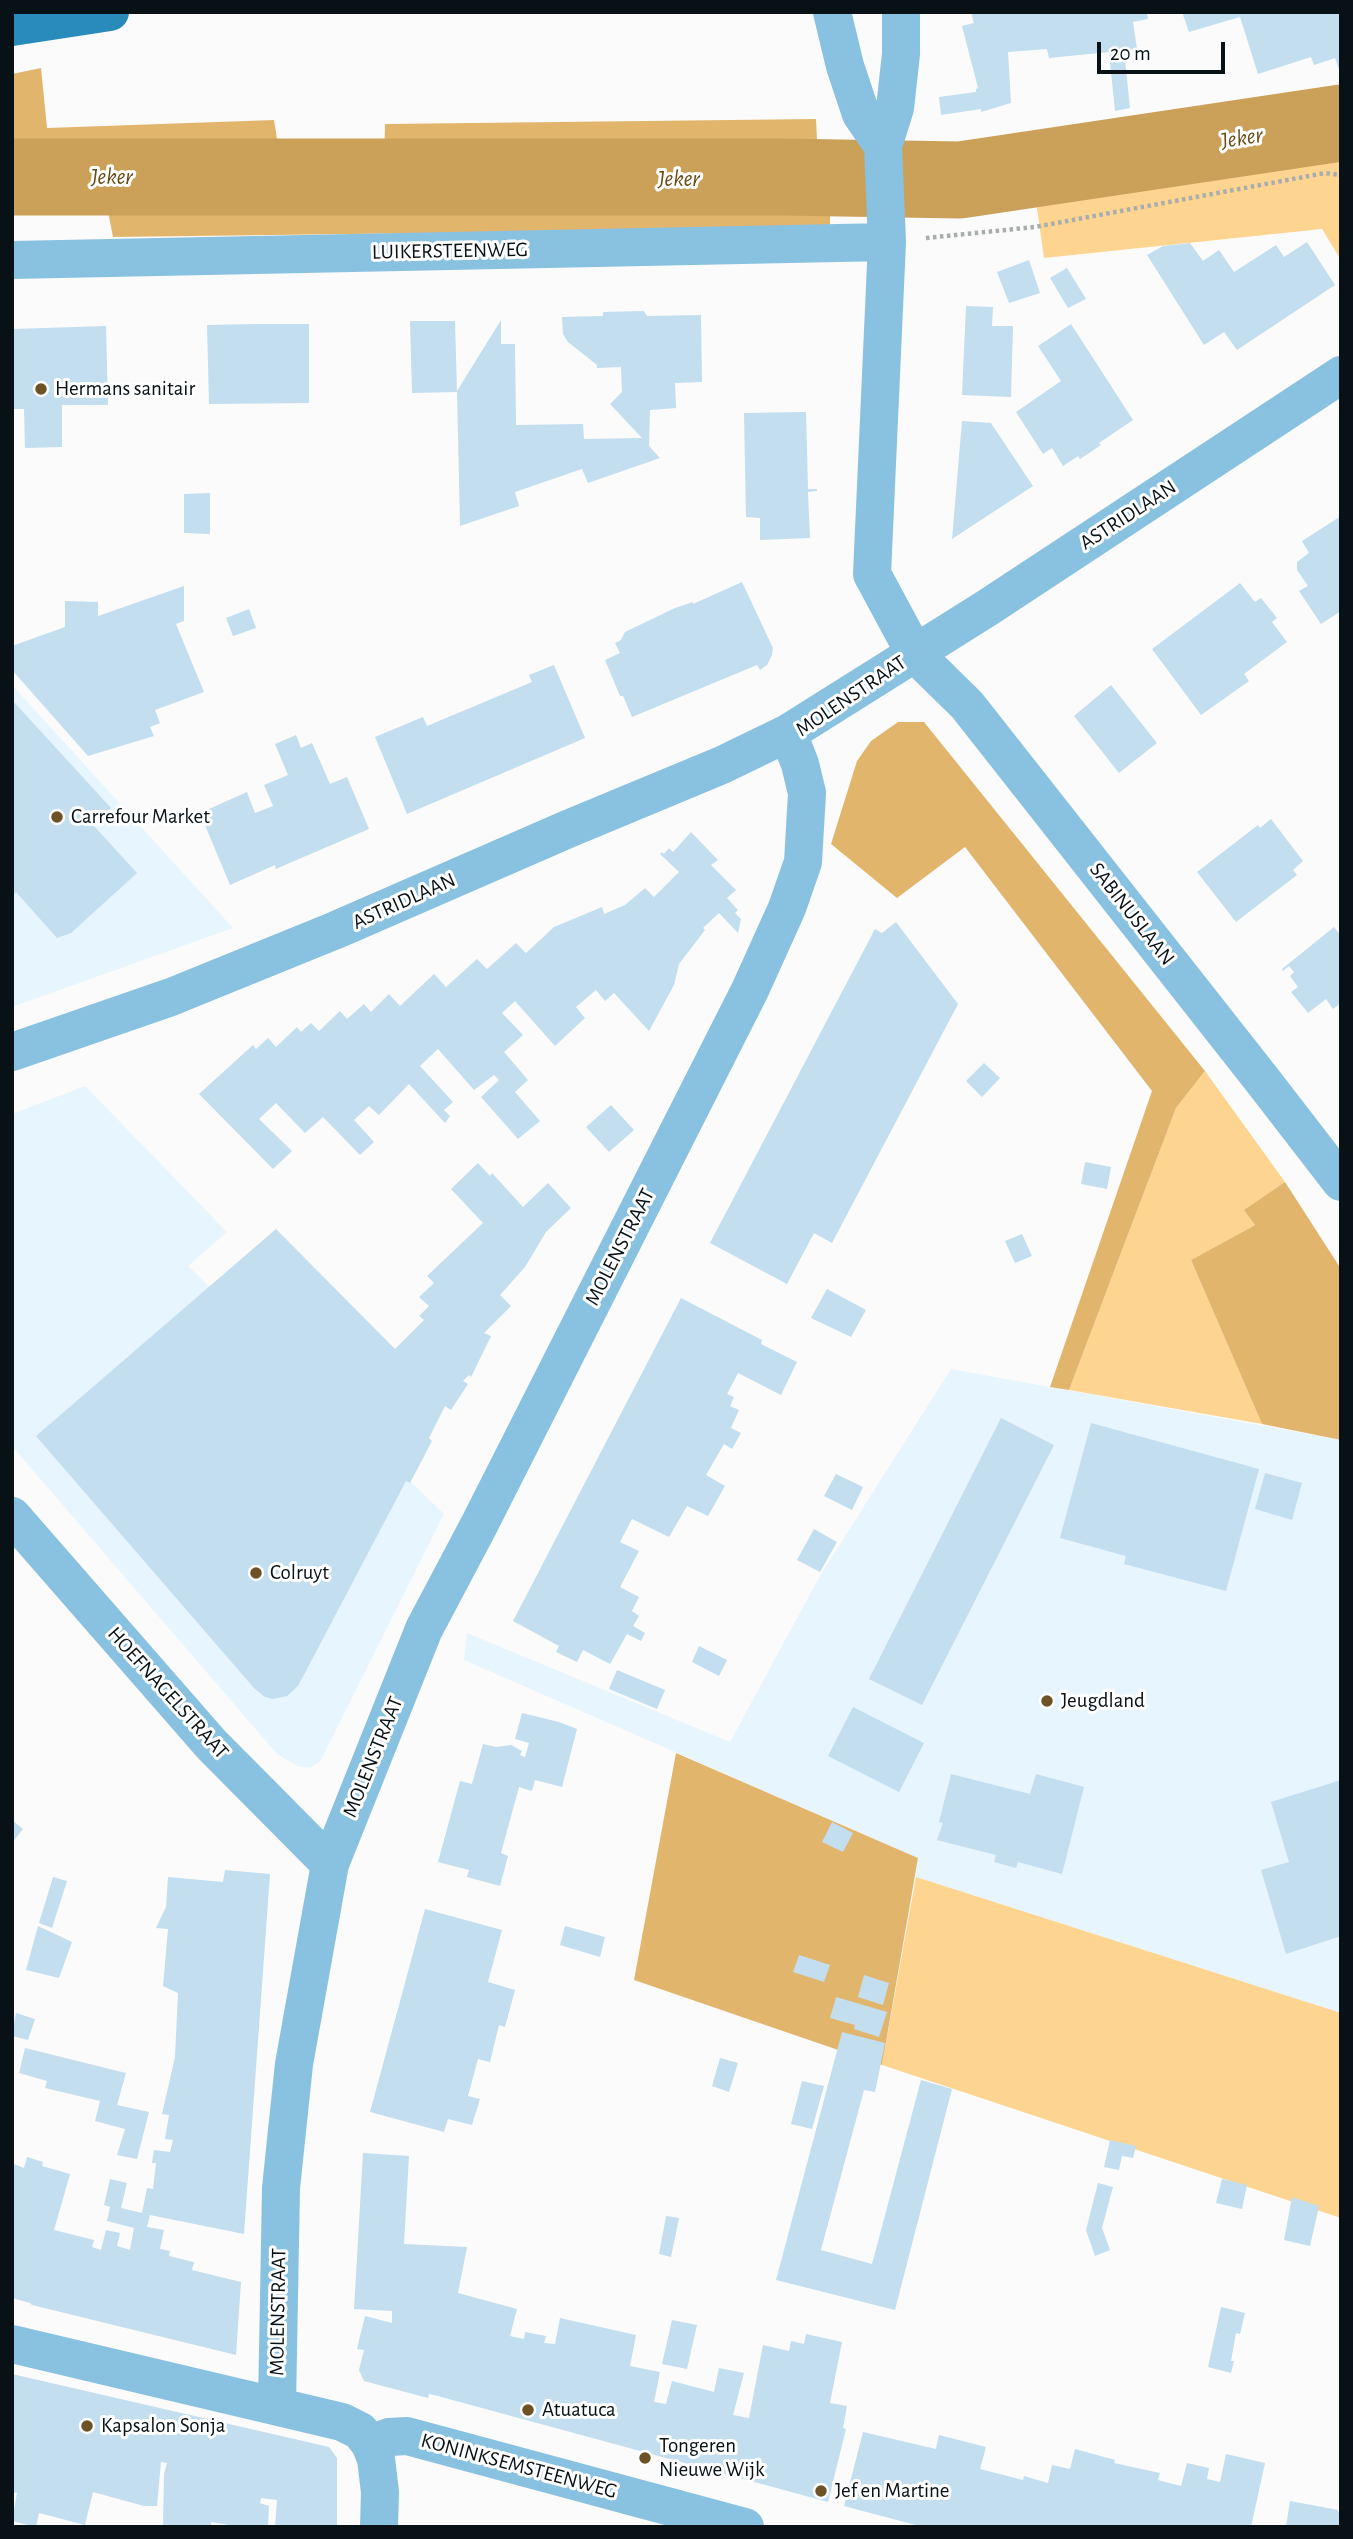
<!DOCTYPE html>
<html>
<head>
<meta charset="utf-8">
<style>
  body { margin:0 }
  #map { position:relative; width:1353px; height:2539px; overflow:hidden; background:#fbfbfb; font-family:"Alegreya Sans",sans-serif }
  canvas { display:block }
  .frame { position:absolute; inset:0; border:14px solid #071116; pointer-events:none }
  .scale { position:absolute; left:1097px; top:42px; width:128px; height:32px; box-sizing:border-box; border:4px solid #071116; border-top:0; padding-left:9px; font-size:21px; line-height:24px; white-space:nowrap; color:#071116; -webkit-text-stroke:5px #fff; paint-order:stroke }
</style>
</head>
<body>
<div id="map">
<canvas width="1353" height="2539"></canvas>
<div class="frame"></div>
<div class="scale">20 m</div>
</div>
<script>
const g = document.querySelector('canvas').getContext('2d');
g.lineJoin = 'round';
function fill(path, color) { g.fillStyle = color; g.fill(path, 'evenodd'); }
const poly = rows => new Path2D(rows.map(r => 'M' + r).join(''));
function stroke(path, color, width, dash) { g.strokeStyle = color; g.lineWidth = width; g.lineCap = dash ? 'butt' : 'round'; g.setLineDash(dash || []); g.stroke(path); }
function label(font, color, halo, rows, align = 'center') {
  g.font = font + ' "Alegreya Sans",sans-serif'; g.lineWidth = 6; g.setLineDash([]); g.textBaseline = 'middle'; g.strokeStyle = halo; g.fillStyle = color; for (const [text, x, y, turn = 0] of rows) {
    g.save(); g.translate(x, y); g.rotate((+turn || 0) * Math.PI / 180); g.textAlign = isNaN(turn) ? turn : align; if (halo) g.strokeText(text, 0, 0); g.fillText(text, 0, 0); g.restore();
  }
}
const built = poly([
  [12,685,233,928,12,1007],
  [85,1086,227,1232,188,1266,444,1514,320,1762,310,1768,297,1766,277,1754,12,1446,12,1114],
  [951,1369,1341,1440,1341,2013,916,1877,918,1858,464,1660,467,1633,730,1742,821,1574]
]);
const green = poly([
  [1341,146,1341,260,1322,229,1044,258,1035,194],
  [1205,1071,1285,1182,1245,1210,1255,1225,1191,1260,1262,1424,1069,1390,1176,1108],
  [916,1877,1341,2013,1341,2218,882,2065]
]);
const forest = poly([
  [41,68,47,128,274,120,281,164,12,162,12,74],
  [816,119,818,159,384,167,385,124],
  [105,196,830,198,830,228,113,237],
  [898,722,924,722,1205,1071,1176,1108,1069,1390,1050,1387,1152,1091,965,847,897,898,831,844,857,761,871,741],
  [1285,1182,1341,1269,1341,1440,1262,1424,1191,1260,1255,1225,1244,1210],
  [676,1753,918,1858,882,2065,634,1980]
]);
const river = poly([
  [12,177,782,177,960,180,1341,123]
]);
const building = poly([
  [971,12,1152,12,1147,14,1148,19,1133,22,1137,49,1124,50,1130,108,1115,111,1109,52,1049,58,1047,49,1008,52,1011,103,981,112,981,109,941,115,939,97,976,92,976,89,978,88,962,26,974,23],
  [1182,12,1341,12,1341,75,1335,58,1314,65,1311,57,1258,74,1240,17,1189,32],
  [1307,242,1335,285,1237,350,1224,332,1204,345,1147,255,1163,246,1190,243,1203,261,1219,250,1234,272,1276,245,1284,257],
  [1029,260,1040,293,1009,303,997,272],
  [1067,268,1086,299,1068,308,1050,278],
  [966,306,993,307,992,326,1013,326,1011,397,962,395],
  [644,311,647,316,701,315,702,382,675,383,676,408,650,410,649,446,660,458,588,483,582,469,515,492,519,506,460,526,457,391,501,320,501,344,515,344,516,425,583,424,584,439,642,438,610,404,622,392,621,367,597,368,597,365,568,342,563,334,562,317,603,316,603,312],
  [410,321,455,321,457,392,412,393],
  [258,324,309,324,309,403,209,404,207,325],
  [1071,324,1133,420,1099,443,1101,445,1080,459,1078,456,1063,466,1052,448,1043,454,1016,412,1061,381,1038,346],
  [106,326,108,405,62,405,62,447,25,448,24,409,12,409,12,329],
  [806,412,808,489,817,489,817,491,808,492,810,538,760,540,760,518,746,517,744,413],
  [962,421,991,423,1033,486,952,539],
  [210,493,210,534,184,533,184,494],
  [1341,516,1341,611,1321,624,1299,591,1308,586,1297,570,1297,562,1309,553,1302,541],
  [742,582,773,648,772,655,767,665,760,670,757,665,632,717,623,696,620,696,605,660,620,653,615,643,621,640,625,632,675,608,693,602,693,604],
  [1240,583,1255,602,1261,598,1277,618,1272,622,1287,642,1244,674,1249,681,1201,715,1152,649],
  [184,586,184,621,176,624,204,692,155,710,160,723,150,727,154,736,88,756,12,670,12,646,65,627,65,601,98,602,98,616],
  [249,609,256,628,233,636,226,618],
  [554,665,585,738,407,814,375,737,423,717,427,726,532,682,529,675],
  [1111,685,1157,743,1119,773,1074,716],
  [12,700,111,808,93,825,137,873,71,933,57,938,16,892,12,896],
  [296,735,301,748,312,743,330,784,347,777,369,829,278,868,276,869,275,865,230,885,200,813,247,792,255,813,273,806,264,785,288,775,275,744],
  [1271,819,1303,861,1293,870,1297,875,1236,922,1197,872,1258,825,1260,828],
  [691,832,718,860,711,865,736,890,727,898,738,910,735,913,741,919,738,933,719,913,703,928,705,930,679,964,674,985,649,1031,614,993,605,1001,596,990,576,1007,585,1018,555,1046,515,1001,502,1013,523,1035,504,1052,528,1080,515,1092,540,1121,518,1139,481,1097,499,1080,494,1075,474,1090,438,1049,420,1066,453,1102,444,1110,450,1116,445,1123,409,1084,379,1115,369,1106,354,1120,374,1142,360,1155,323,1117,305,1133,276,1103,259,1119,292,1151,273,1169,199,1094,253,1045,256,1049,268,1038,276,1047,297,1027,301,1032,311,1023,319,1031,340,1011,347,1019,364,1004,371,1012,389,994,400,1006,434,974,446,987,477,959,487,969,516,943,526,953,554,927,602,907,604,914,625,905,645,888,654,897,679,872,660,854,662,852,664,854,669,848,673,852],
  [896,922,958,1004,832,1243,814,1233,787,1284,710,1243,875,929,882,933],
  [1334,927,1341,936,1341,1003,1333,1009,1326,999,1308,1013,1291,992,1298,987,1290,976,1294,972,1289,966,1283,971,1282,969],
  [984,1063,1000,1078,982,1097,966,1081],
  [611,1105,634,1130,609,1152,586,1127],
  [1085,1162,1111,1167,1107,1189,1081,1184],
  [478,1163,490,1176,492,1173,523,1207,548,1183,571,1208,546,1232,525,1267,500,1295,511,1306,484,1333,491,1336,471,1377,469,1375,463,1381,468,1384,451,1410,445,1406,429,1438,432,1441,410,1483,406,1481,298,1686,287,1696,273,1699,265,1697,254,1688,36,1436,276,1229,395,1349,424,1320,419,1316,429,1306,419,1297,434,1283,427,1276,483,1223,451,1189],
  [1022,1234,1032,1256,1015,1263,1005,1241],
  [827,1289,866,1310,851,1337,811,1318],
  [681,1298,762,1340,761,1344,797,1362,781,1395,738,1373,727,1394,734,1397,730,1406,739,1410,731,1428,741,1433,732,1449,724,1444,706,1475,725,1486,708,1516,687,1506,669,1537,632,1519,620,1542,639,1551,620,1587,639,1597,632,1611,639,1616,633,1626,645,1633,641,1641,627,1634,610,1664,583,1650,577,1662,556,1652,559,1646,513,1621],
  [1001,1418,1054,1445,922,1705,869,1679],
  [1091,1423,1259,1469,1226,1591,1124,1564,1126,1556,1060,1538],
  [1265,1473,1302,1483,1292,1520,1255,1509],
  [836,1474,863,1487,852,1510,824,1496],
  [814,1529,837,1542,820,1572,797,1560],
  [699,1646,727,1660,719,1676,692,1662],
  [617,1670,665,1690,657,1709,609,1689],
  [853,1707,924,1743,899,1792,828,1756],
  [522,1713,559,1722,577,1729,562,1787,535,1780,532,1791,519,1787,501,1853,508,1856,500,1886,467,1877,469,1870,438,1862,460,1781,472,1784,483,1744,496,1747,511,1745,522,1751,520,1755,525,1757,529,1743,515,1739],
  [951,1774,1030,1794,1036,1774,1084,1787,1062,1874,1018,1862,1016,1868,994,1862,996,1855,937,1840,943,1823,939,1822],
  [1341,1780,1341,1936,1286,1954,1261,1870,1289,1862,1271,1802],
  [12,1820,23,1829,12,1843],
  [832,1822,853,1833,843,1852,822,1842],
  [225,1870,270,1874,244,2234,150,2215,147,2227,164,2230,160,2249,170,2251,169,2256,194,2262,192,2270,241,2282,236,2355,32,2305,30,2303,12,2298,12,2171,14,2164,24,2168,27,2157,43,2162,42,2166,70,2174,54,2230,94,2240,92,2247,101,2250,106,2230,120,2233,117,2246,130,2250,134,2228,107,2221,110,2207,104,2205,110,2179,127,2183,121,2208,142,2213,147,2188,153,2189,156,2163,152,2163,154,2150,170,2152,173,2140,165,2139,169,2115,162,2114,175,2057,178,1993,163,1986,168,1929,156,1928,166,1907,168,1877,223,1882],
  [53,1877,67,1881,52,1928,39,1923],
  [425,1909,502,1930,488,1982,515,1990,505,2027,499,2025,490,2062,478,2059,468,2096,480,2099,472,2125,448,2119,444,2132,370,2112],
  [38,1926,72,1942,59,1978,26,1970],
  [565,1926,605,1937,600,1957,560,1945],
  [799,1955,830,1965,824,1982,793,1972],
  [864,1975,889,1983,883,2005,858,1997],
  [836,1997,887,2012,879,2037,854,2029,855,2025,830,2018],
  [16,2013,35,2019,28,2040,12,2036],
  [842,2032,885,2043,875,2092,864,2090,821,2250,872,2264,921,2080,952,2089,895,2310,776,2280],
  [25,2048,126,2073,117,2105,149,2112,137,2159,117,2155,125,2129,95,2121,100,2101,45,2088,47,2081,19,2073],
  [720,2058,738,2063,729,2092,712,2086],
  [802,2081,824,2086,812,2129,791,2124],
  [1110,2140,1136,2146,1133,2158,1122,2156,1119,2170,1104,2167],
  [363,2153,409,2156,404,2244,467,2247,458,2293,517,2309,510,2336,524,2339,525,2332,546,2336,544,2343,555,2344,560,2318,636,2335,630,2366,660,2372,654,2402,666,2404,672,2381,714,2392,719,2368,744,2373,733,2415,749,2418,763,2345,789,2351,791,2341,804,2344,806,2334,842,2342,830,2403,847,2406,843,2428,846,2429,828,2502,434,2395,429,2394,428,2398,364,2381,359,2370,364,2350,357,2349,365,2316,392,2323,392,2311,354,2309],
  [1222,2179,1247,2185,1242,2209,1216,2203],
  [1098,2183,1113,2187,1102,2228,1110,2250,1095,2256,1086,2230],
  [1292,2197,1319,2206,1310,2246,1284,2240],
  [666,2216,679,2218,671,2257,659,2254],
  [1221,2307,1245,2313,1240,2334,1236,2333,1231,2361,1234,2361,1231,2373,1208,2367],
  [672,2320,697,2325,687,2369,662,2364],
  [12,2374,329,2447,337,2458,337,2527,275,2527,277,2500,261,2498,260,2503,269,2506,268,2527,235,2526,211,2522,211,2527,163,2527,164,2474,167,2463,161,2462,157,2506,144,2506,93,2492,85,2525,39,2513,36,2527,12,2521,17,2493,12,2492],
  [863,2432,936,2449,939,2435,986,2447,980,2469,1023,2480,1024,2476,1048,2483,1052,2465,1070,2469,1075,2449,1115,2460,1114,2463,1160,2473,1158,2480,1181,2486,1187,2463,1209,2468,1207,2479,1220,2482,1226,2454,1265,2463,1251,2527,923,2527,844,2506],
  [1290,2501,1338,2510,1338,2512,1341,2512,1341,2527,1286,2527]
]);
const path = poly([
  [926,238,1035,227,1325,173,1341,175]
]);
const minor = poly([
  [832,12,845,66,861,114,883,146],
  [901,12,901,54,895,108,883,146,887,242,872,574,915,654,967,705,1263,1081,1341,1182],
  [12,260,887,242],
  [12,1052,171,997,336,930,568,829,722,765,788,733,987,608,1341,375],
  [12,1516,211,1744,330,1864],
  [12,2344,342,2422,360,2431,370,2444,376,2459,380,2492,379,2527],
  [277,2405,281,2188,294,2064,330,1864,424,1629,478,1527,750,990,787,908,803,862,807,793,800,764,788,733],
  [370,2444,389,2437,407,2436,745,2527]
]);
const major = poly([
  [12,27,110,12]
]);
const markers = [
  [41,389,7,"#6d5225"],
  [57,817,7,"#6d5225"],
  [256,1573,7,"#6d5225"],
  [1047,1701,7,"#6d5225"],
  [528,2410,7,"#6d5225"],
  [87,2426,7,"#6d5225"],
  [645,2458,7,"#6d5225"],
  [821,2491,7,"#6d5225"]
];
const streetNames = [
  ["LUIKERSTEENWEG",450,251,-1],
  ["ASTRIDLAAN",1128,515,-33],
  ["MOLENSTRAAT",851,696,-34],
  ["ASTRIDLAAN",404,901,-24],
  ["SABINUSLAAN",1132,914,52],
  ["MOLENSTRAAT",620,1247,-63],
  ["HOEFNAGELSTRAAT",168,1693,48],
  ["MOLENSTRAAT",373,1757,-68],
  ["MOLENSTRAAT",278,2312,-89],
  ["KONINKSEMSTEENWEG",519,2466,15]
];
const poiNames = [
  ["Hermans sanitair",55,389],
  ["Carrefour Market",71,817],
  ["Colruyt",270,1573],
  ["Jeugdland",1061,1701],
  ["Atuatuca",542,2410],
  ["Kapsalon Sonja",101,2426],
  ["Tongeren",659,2446],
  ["Nieuwe Wijk",659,2470],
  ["Jef en Martine",835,2491]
];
const waterNames = [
  ["Jeker",1242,138,-9],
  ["Jeker",112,177],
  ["Jeker",679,179]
];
fill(built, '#e7f5fe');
fill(green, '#fed491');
fill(forest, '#e2b56d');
stroke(river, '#cba058', 77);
fill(building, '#c2deef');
stroke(path, '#a9adae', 4.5, [3.5, 3.5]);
stroke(minor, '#89c1e1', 38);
stroke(major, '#298bb9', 38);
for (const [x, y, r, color] of markers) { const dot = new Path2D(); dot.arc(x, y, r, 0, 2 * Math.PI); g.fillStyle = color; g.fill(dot); stroke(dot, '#fff', 2.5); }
label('21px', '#071116', '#fff', streetNames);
label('21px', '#071116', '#fff', poiNames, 'left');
label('italic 23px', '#694b14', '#fff', waterNames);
</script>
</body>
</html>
